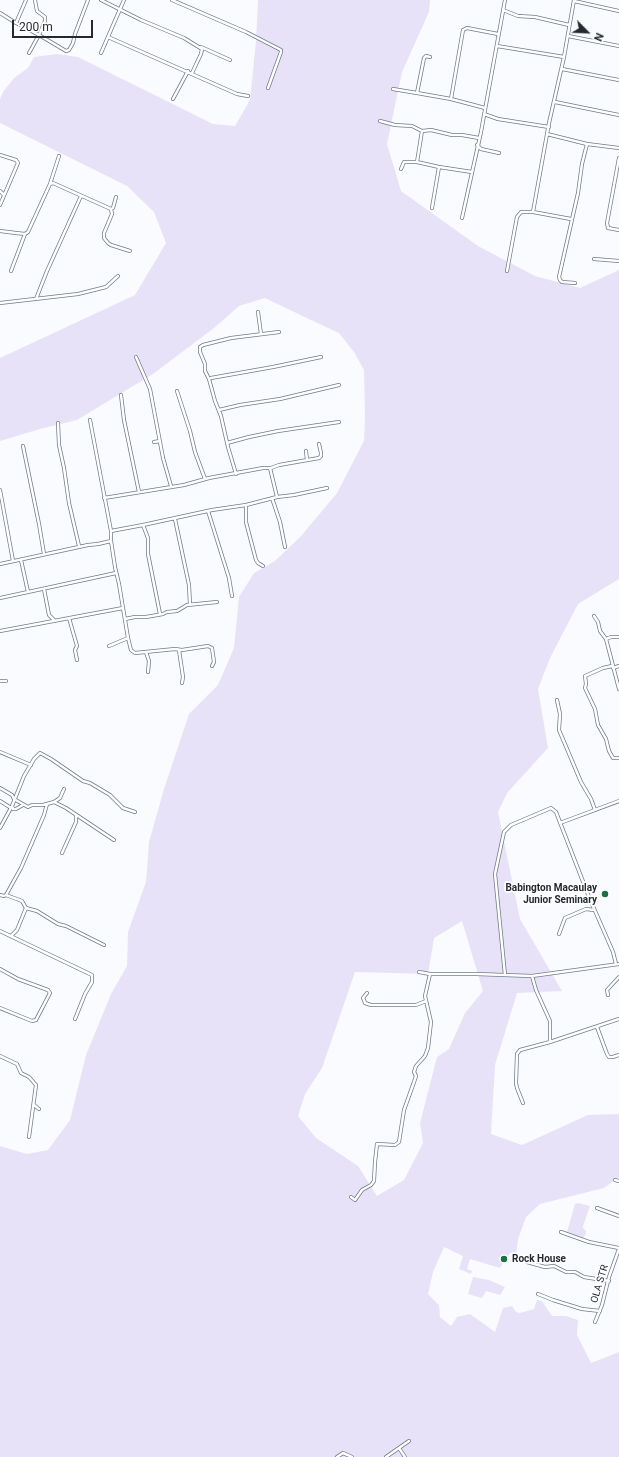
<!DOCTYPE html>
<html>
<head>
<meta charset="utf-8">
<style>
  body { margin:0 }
  #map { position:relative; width:619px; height:1457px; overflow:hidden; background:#f9fbff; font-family:Roboto,sans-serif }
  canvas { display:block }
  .north { position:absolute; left:567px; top:12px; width:40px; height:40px; -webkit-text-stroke:3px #fff; paint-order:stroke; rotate:114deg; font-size:11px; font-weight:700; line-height:16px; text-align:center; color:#25292f }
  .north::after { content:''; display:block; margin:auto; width:14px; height:18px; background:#25292f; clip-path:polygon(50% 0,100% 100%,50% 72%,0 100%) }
  .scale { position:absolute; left:12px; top:20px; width:81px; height:18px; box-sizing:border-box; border:2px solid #25292f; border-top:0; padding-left:5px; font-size:12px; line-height:14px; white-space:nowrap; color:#25292f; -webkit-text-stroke:3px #fff; paint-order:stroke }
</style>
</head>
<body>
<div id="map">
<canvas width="619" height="1457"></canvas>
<div class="north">N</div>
<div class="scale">200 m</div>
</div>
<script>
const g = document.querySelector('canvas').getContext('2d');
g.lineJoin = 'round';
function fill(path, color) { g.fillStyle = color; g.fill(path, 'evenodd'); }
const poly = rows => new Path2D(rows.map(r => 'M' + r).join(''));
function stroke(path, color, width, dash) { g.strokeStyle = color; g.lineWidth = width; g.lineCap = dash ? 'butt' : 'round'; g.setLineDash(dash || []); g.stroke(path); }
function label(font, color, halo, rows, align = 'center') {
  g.font = font + ' Roboto,sans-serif'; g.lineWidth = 3.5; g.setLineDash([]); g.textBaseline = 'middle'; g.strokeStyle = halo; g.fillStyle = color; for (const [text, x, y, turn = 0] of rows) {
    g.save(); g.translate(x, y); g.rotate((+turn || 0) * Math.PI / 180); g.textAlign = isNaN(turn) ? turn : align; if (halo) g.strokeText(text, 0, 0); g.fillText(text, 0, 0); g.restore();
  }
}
const green = poly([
  [258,0,430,0,429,12,402,72,387,144,401,191,478,246,535,276,580,288,619,270,619,579,578,604,550,658,538,689,548,748,507,793,498,812,520,919,562,991,517,993,495,1065,491,1134,522,1145,588,1115,619,1114,619,1177,604,1188,540,1204,526,1217,518,1239,516,1256,510,1253,500,1268,470,1259,467,1269,472,1271,471,1274,459,1269,463,1256,444,1247,433,1272,428,1294,439,1305,440,1317,451,1326,457,1317,470,1314,495,1332,503,1308,512,1306,516,1312,520,1313,534,1309,537,1300,542,1301,552,1316,566,1316,578,1320,577,1335,591,1363,619,1352,619,1457,0,1457,0,1146,27,1154,48,1150,70,1120,86,1055,111,994,127,966,128,932,146,882,149,842,164,789,189,714,218,685,234,648,239,597,254,573,275,561,301,536,337,493,364,441,365,417,364,370,354,352,339,333,313,321,265,298,239,306,214,328,153,374,77,420,40,429,0,441,0,358,135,295,166,243,154,212,127,186,0,123,0,99,3,92,14,78,28,68,34,57,57,54,78,57,213,124,235,126,250,100,256,41],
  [462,921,483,991,465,1013,449,1049,437,1057,420,1123,423,1143,404,1180,377,1196,358,1166,316,1138,298,1116,305,1094,322,1068,355,972,428,974,434,938],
  [578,1203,590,1206,583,1226,583,1228,586,1231,586,1234,583,1238,567,1232,575,1204],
  [473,1277,489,1280,505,1287,500,1295,486,1291,482,1298,468,1294]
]);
const minor = poly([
  [35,0,37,11,45,17,45,21,39,35,66,51,69,50,73,43,75,34,88,0],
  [101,0,141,20,184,38,202,49,201,54,192,73],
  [172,0,246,32,281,50,281,52,268,88],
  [574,1,619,11],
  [503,10,518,16,535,17,569,25],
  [0,13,16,23,26,0],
  [16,23,39,35,29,53],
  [568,36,619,46],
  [108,37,237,94,248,96],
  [497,46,564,57],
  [201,47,230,60],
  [101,53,124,0],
  [430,57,426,56,424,58,417,93,451,99,485,108],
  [562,69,619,80],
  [393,89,417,93],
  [173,99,188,71],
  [451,99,463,30,467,28,498,34],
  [555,102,619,115],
  [484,114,498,119,549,127],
  [380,121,395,125,412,126,422,131,431,130,452,135,462,135,479,138],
  [547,134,587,144,619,148],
  [477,145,481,149,499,153],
  [0,155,16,160,18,163,0,205],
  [619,158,607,223,608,228,619,230],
  [417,162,422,131],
  [401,169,404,162,417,162,439,167],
  [50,184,59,156],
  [0,191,4,195],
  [432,208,439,167,472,172],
  [111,209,112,214,104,233,104,238,108,243,111,245,130,251],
  [533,212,571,219],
  [462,218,481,132,505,0],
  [0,231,16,233,25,234,28,232,50,184,53,183,111,209,113,208,116,197],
  [594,259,619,261],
  [11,271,25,234],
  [507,271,517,217,521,212,533,212,549,123,564,57,574,0],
  [575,283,562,282,560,280,559,277,578,193,582,164,587,144],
  [36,299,47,271,81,196],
  [0,303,78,294,106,287,118,276],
  [258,312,261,334],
  [136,357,150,389,163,458,171,486],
  [209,379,211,378,273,367,321,357],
  [177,391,190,431,195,452,205,479],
  [121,395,124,420,139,492],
  [219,410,240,405,280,399,339,385],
  [90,420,111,531,111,541,115,567,119,584,128,638,131,650,135,653,175,649,182,650,208,646,212,648,214,662,212,666],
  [58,423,59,445,64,468,69,503,79,546],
  [154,442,160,441],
  [227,443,249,437,278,431,339,422],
  [23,446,39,524,44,554],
  [306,451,307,460],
  [270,468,277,497],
  [236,474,228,447,221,416,215,401,209,379,205,371,205,364,200,352,200,347,203,345,231,338,279,332],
  [0,490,13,561],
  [104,498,184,485,209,478,263,468,271,468,279,465,319,458,321,456,321,453,319,444],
  [272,498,280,522,285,547],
  [246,505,246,522,256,560,258,563,263,566],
  [208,511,229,578,232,596],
  [175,519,189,585,190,605],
  [143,525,148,538,148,554,160,614],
  [111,531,143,525,212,510,246,505,277,497,294,495,327,488],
  [21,560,28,592],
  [0,564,88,545,98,544,111,541],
  [44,589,49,615,55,621],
  [0,598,116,573],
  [594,616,598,622,600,631,606,639,619,689],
  [69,618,77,646,75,650,77,660],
  [125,619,135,617,146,617,163,614,167,612,177,611,187,605,217,602],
  [0,631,123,608],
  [606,639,611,637,619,637],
  [109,646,128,638],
  [179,650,183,677,182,683],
  [146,652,149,661,148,672],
  [612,666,603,668,585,676,586,684,585,688,595,709,598,725,606,739,609,751,613,758,619,758],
  [613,668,619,666],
  [0,681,6,681],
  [557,700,560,714,559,730,581,782,591,799,595,810],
  [0,752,31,765],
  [0,788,12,795,14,799,28,807,32,805,43,805,54,802,60,798,64,789],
  [0,801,11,808],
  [54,802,66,808,114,840],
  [12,806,13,809,16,809,23,805],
  [560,823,619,801],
  [0,828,12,806,24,776,34,759,40,753,51,759,83,781,90,783,110,795,123,808,135,812],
  [62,853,76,822,76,815],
  [0,895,4,896,6,895,22,901,26,908],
  [6,895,21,868,44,815,47,804],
  [26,908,37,911,58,924,66,926,104,945],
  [0,931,92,975,92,982,85,994,75,1019],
  [559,934,565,918,586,909,594,910],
  [11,936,17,930,26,908],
  [0,969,18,979,48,990,50,993,36,1020,32,1021,0,1008],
  [419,972,430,974,476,974,532,976,619,964],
  [505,975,495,874,504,832,511,825,551,808,556,812,589,897,613,952,616,964],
  [532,976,536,990,550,1021,550,1042],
  [367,993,363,998,364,1000,365,1003,371,1005,416,1005,426,1001],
  [608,995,607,990,619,977],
  [597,1027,607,1054,609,1057,613,1057,619,1055],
  [0,1056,17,1064,21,1073,29,1077,36,1085,29,1137],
  [523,1103,517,1088,516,1083,517,1054,520,1050,550,1042,619,1019],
  [34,1105,39,1109],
  [615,1180,619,1181],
  [351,1197,355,1200,362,1190,371,1185,374,1181,375,1162,377,1144,395,1145,399,1142,404,1110,414,1082,416,1076,414,1072,416,1066,425,1056,428,1048,431,1022,425,996,430,974],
  [597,1208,619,1216],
  [561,1232,589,1242,619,1248],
  [527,1262,545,1267,554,1266,566,1272,575,1272,584,1277,609,1281],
  [538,1294,553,1300,582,1309,600,1311],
  [595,1322,602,1305,609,1277,619,1249],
  [399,1448,405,1457],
  [337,1457,343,1453,352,1457],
  [386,1457,409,1441]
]);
const markers = [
  [605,894,4,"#1d7041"],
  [504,1259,4,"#1d7041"]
];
const poiNames = [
  ["Babington Macaulay",597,888],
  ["Junior Seminary",597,900],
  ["Rock House",512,1259,"left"]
];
const streetNames = [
  ["OLA STR",600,1284,-73]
];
fill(green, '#e8e2f9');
stroke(minor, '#717b8a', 4);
stroke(minor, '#fff', 2.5);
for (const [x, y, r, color] of markers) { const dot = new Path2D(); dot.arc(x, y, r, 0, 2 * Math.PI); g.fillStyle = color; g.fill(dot); stroke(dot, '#fff', 1.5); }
label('bold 10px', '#25292f', '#fff', poiNames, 'right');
label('10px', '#25292f', '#fff', streetNames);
</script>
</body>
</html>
